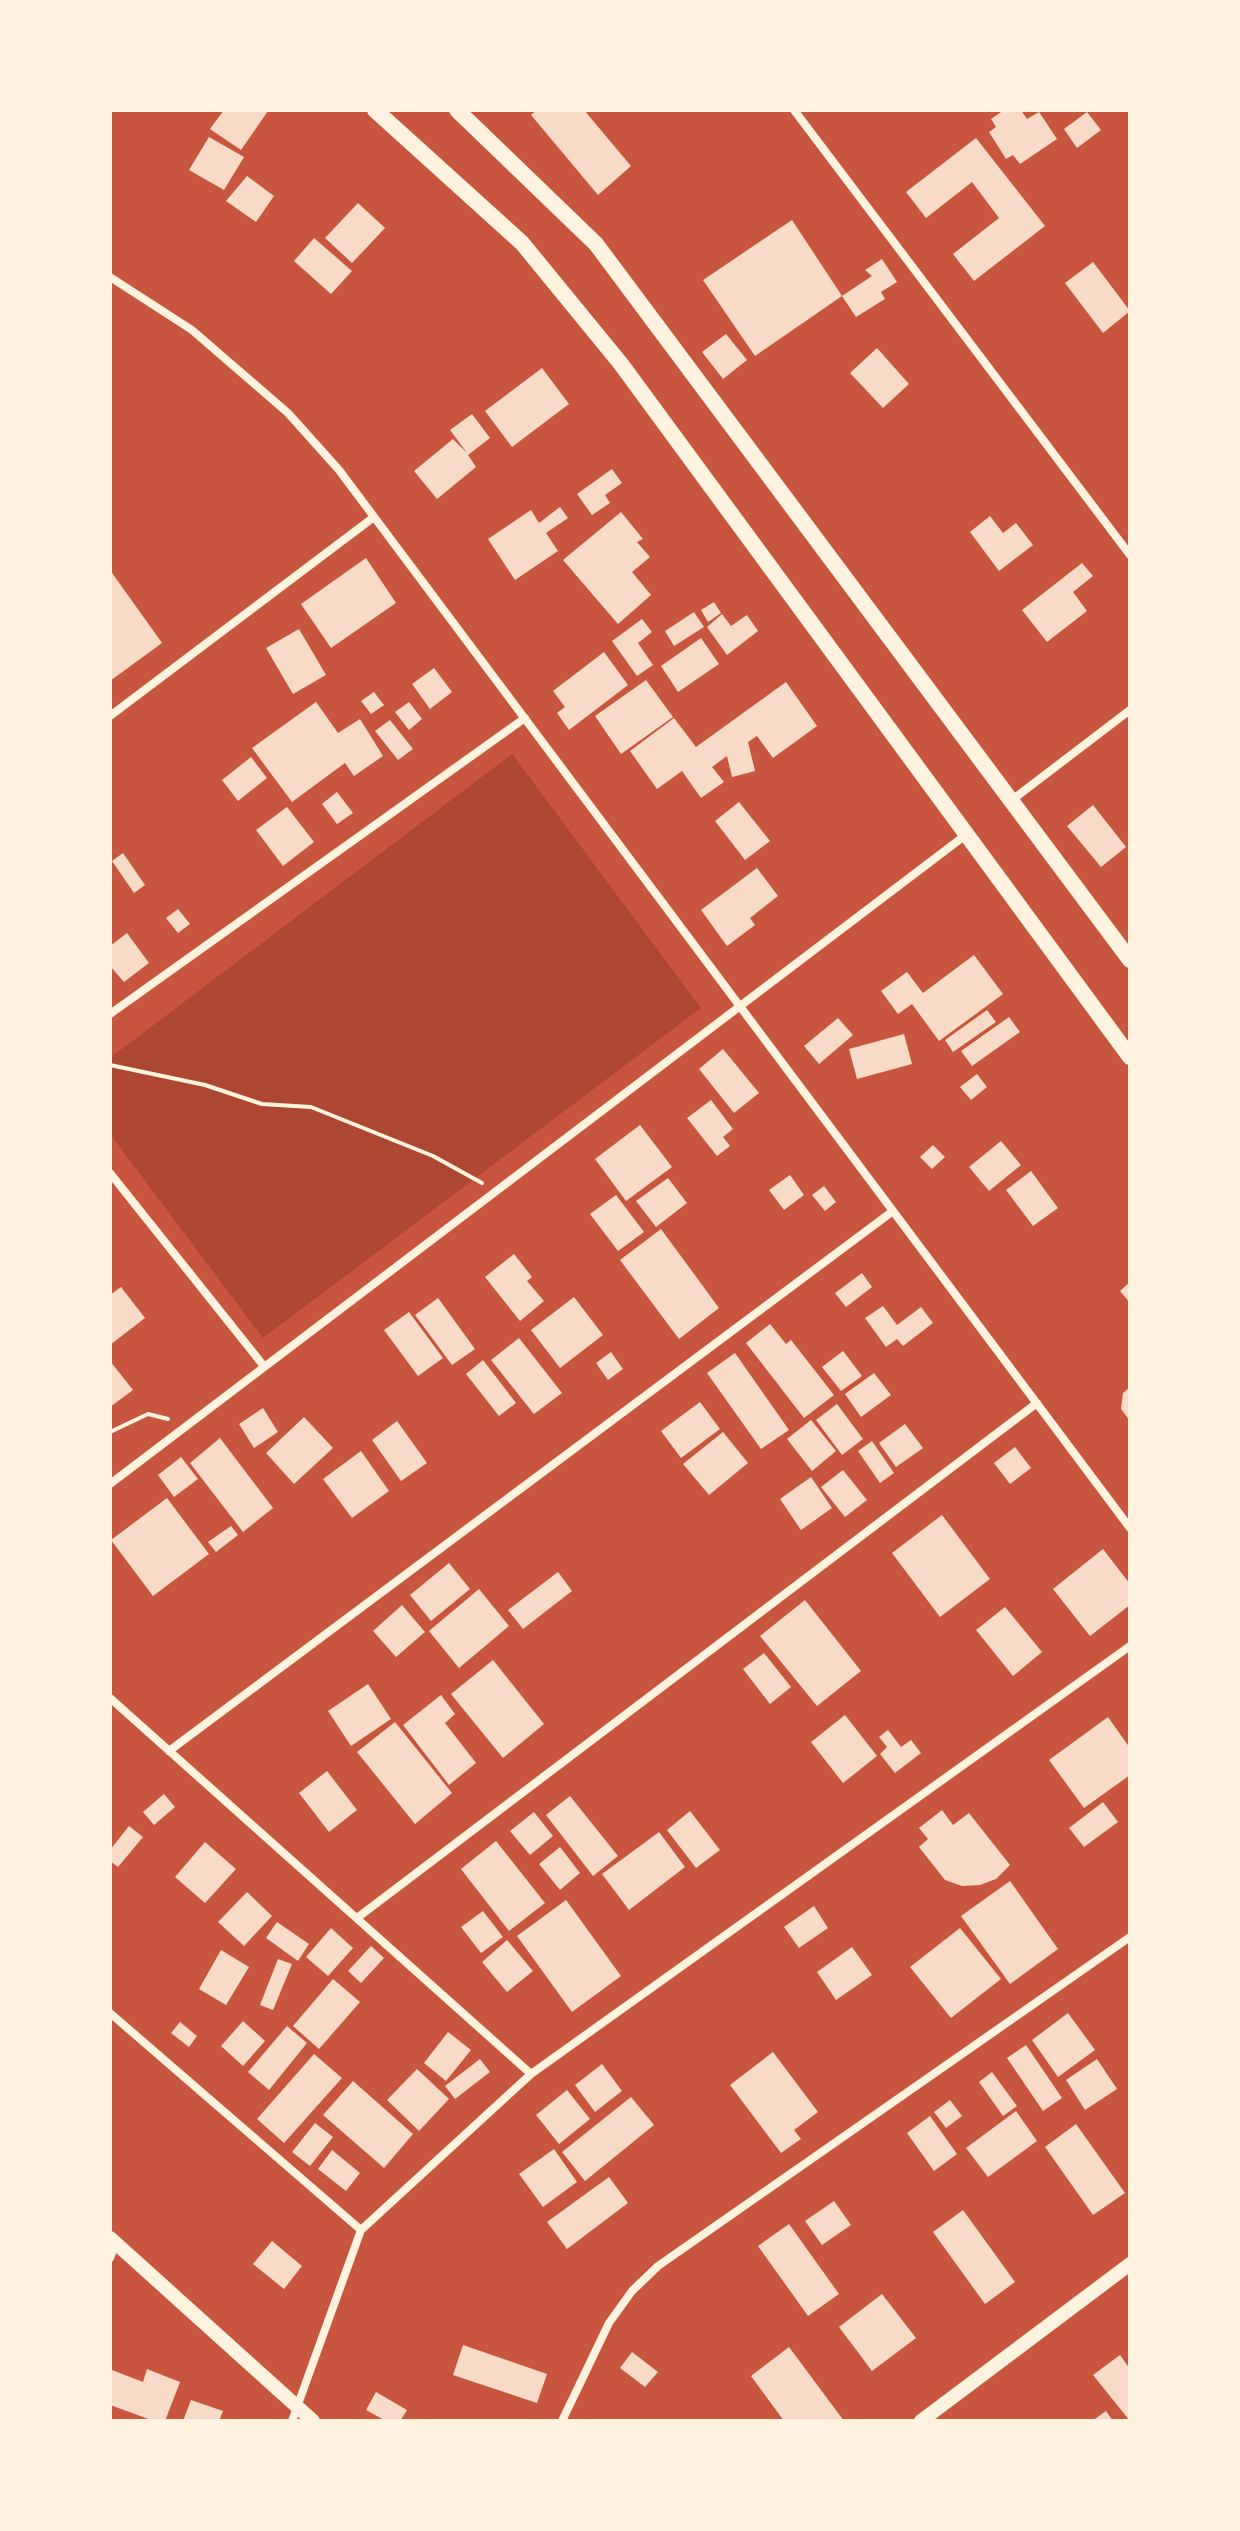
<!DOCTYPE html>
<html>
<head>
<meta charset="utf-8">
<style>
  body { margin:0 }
  #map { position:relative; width:1240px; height:2531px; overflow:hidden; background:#c8553d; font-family:"Open Sans",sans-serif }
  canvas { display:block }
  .frame { position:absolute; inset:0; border:112px solid #fff3e0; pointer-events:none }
</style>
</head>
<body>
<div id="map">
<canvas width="1240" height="2531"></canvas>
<div class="frame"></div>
</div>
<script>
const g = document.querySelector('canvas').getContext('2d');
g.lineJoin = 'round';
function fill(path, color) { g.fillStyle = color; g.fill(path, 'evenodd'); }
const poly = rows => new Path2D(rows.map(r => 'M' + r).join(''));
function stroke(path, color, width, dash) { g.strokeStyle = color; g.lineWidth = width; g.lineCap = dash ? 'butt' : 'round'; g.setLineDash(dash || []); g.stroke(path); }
const green = poly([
  [512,754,701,1008,263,1338,110,1134,110,1058]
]);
const building = poly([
  [224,110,267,110,268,111,241,150,210,129],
  [537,110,584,110,631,166,598,195,531,115],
  [1004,110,1021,110,1027,119,1039,112,1057,139,1020,164,1013,155,1006,159,989,132,996,127,991,119],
  [1087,112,1101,130,1077,148,1064,129],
  [209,137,244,157,224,190,189,170],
  [976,138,1045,226,974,281,953,254,999,218,972,182,926,218,906,192],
  [247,176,274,196,256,222,226,201],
  [358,203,385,228,352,263,325,238],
  [792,220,842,296,872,276,865,270,882,259,897,282,881,292,885,299,856,317,842,296,755,356,703,280],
  [314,238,352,271,331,294,294,261],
  [1093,262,1130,311,1103,333,1065,283],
  [726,334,747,360,723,379,702,352],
  [877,348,909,384,883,408,850,373],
  [542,368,569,404,512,447,485,411],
  [472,414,490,438,468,455,476,467,437,499,414,471,453,439,467,453,450,430],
  [612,469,622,483,605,495,610,503,592,515,577,494],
  [560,507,568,518,546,533,558,551,515,580,488,539,531,510,539,523],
  [621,512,643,539,637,542,650,557,632,572,651,595,618,624,563,560],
  [990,516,1003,533,1016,523,1033,545,999,571,970,532],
  [366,558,396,603,331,648,301,604],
  [1082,563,1093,576,1073,592,1087,611,1047,642,1022,610],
  [110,570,162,643,110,681],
  [714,602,721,613,708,622,701,610],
  [694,612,704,627,674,646,665,631],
  [722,614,731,626,747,615,758,631,727,655,707,627],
  [642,619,652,632,638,643,653,665,637,676,612,641],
  [299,629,326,675,293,694,266,648],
  [701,638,719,664,678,692,661,666],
  [604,652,628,685,569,730,557,713,565,707,553,691],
  [434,668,452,692,430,709,412,684],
  [646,680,673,717,621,754,595,716],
  [786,682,817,726,773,758,757,736,748,742,755,771,732,777,727,756,712,767,724,782,701,798,682,771,657,789,630,751,674,718,696,747],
  [374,692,384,705,371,714,361,701],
  [316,702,338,733,360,719,383,756,354,776,345,763,292,802,252,748],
  [409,702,422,719,409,730,395,712],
  [390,720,413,749,398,760,375,731],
  [251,757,267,778,238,801,222,780],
  [337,792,353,813,337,824,322,804],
  [739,802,770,841,745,860,715,821],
  [1093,805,1126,847,1101,867,1067,826],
  [287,807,314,842,283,866,256,830],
  [123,853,145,885,134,893,112,861],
  [757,868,778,896,750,918,755,925,727,946,701,910],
  [178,909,190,924,178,933,166,918],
  [127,933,149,963,124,982,110,966,110,946],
  [974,955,1003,994,939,1041,912,1004,898,1014,881,991,907,972,923,993],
  [987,1010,996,1022,953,1052,945,1040],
  [1009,1017,1020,1032,972,1066,961,1051],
  [838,1018,853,1035,819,1064,804,1046],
  [904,1034,912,1064,857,1079,849,1049],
  [723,1049,759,1093,734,1113,699,1069],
  [977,1074,987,1087,971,1100,960,1087],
  [711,1100,733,1129,723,1137,730,1146,717,1156,687,1118],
  [640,1125,672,1167,626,1201,595,1159],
  [1001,1141,1021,1165,989,1191,969,1167],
  [933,1145,945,1157,932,1169,920,1157],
  [1031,1171,1058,1208,1033,1226,1006,1190],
  [790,1175,804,1195,784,1210,769,1190],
  [668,1178,687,1203,656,1227,636,1201],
  [824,1186,836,1202,825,1211,812,1195],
  [616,1195,644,1232,618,1251,590,1214],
  [661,1229,719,1308,679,1339,620,1260],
  [514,1254,532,1277,527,1281,544,1301,520,1321,485,1277],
  [862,1273,872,1287,846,1307,835,1293],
  [1130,1282,1130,1303,1120,1291],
  [121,1287,145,1318,110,1345,110,1295],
  [574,1297,603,1335,560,1368,531,1330],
  [438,1298,475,1349,452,1365,415,1315],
  [883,1306,897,1325,921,1307,933,1323,903,1346,897,1339,886,1347,865,1318],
  [409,1312,443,1358,418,1376,384,1330],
  [770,1324,786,1344,791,1340,834,1395,804,1418,746,1343],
  [519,1338,562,1393,534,1414,491,1360],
  [843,1351,862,1376,841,1391,822,1367],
  [611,1352,623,1369,608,1380,596,1363],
  [735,1353,789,1430,761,1449,707,1373],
  [483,1360,516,1403,499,1416,466,1374],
  [110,1361,133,1390,110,1407],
  [874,1373,891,1395,861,1417,845,1394],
  [1130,1387,1130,1421,1121,1409,1123,1393],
  [700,1402,720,1429,681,1458,661,1431],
  [837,1404,863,1439,842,1455,816,1420],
  [263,1408,278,1432,254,1448,239,1424],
  [304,1417,333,1448,294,1484,266,1453],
  [811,1420,836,1451,812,1471,787,1439],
  [397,1421,427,1463,401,1481,372,1440],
  [905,1424,923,1448,896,1467,879,1443],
  [723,1432,748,1463,709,1495,683,1464],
  [220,1438,273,1508,243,1532,190,1463],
  [872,1441,894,1473,880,1483,858,1451],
  [1015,1447,1031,1468,1010,1484,994,1463],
  [361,1451,389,1491,352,1518,323,1479],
  [181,1457,198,1479,174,1497,158,1475],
  [843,1470,867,1500,845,1517,821,1487],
  [811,1477,832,1508,801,1530,780,1499],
  [167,1498,209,1554,153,1596,111,1540],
  [942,1515,990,1579,940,1617,892,1553],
  [231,1526,238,1535,216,1552,208,1542],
  [1103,1549,1130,1584,1130,1605,1090,1636,1053,1589],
  [449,1563,470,1589,431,1621,410,1595],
  [558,1572,572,1591,523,1629,508,1610],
  [479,1589,509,1626,459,1668,429,1631],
  [805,1600,861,1671,817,1706,760,1636],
  [402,1605,425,1632,396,1657,373,1631],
  [1005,1607,1042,1652,1013,1676,976,1630],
  [764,1653,791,1687,770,1704,743,1669],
  [493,1660,544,1724,503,1758,451,1694],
  [368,1684,391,1719,351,1746,328,1711],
  [441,1695,455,1714,445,1723,476,1763,449,1785,403,1725],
  [845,1715,877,1756,843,1783,811,1742],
  [1108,1717,1130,1748,1130,1775,1084,1808,1049,1760],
  [395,1722,452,1793,415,1824,357,1752],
  [888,1730,901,1747,911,1740,921,1753,895,1773,880,1754,887,1747,879,1737],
  [327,1771,357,1810,329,1832,299,1793],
  [164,1794,175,1807,154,1825,143,1812],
  [570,1796,618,1856,593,1876,546,1815],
  [1103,1802,1118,1822,1084,1847,1069,1828],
  [942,1810,953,1825,969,1813,1010,1865,996,1879,980,1885,962,1886,945,1880,919,1847,928,1839,919,1828],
  [690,1811,720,1850,696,1868,667,1830],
  [534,1812,553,1836,530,1855,510,1831],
  [129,1826,143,1837,118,1867,110,1861,110,1850],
  [659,1832,685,1867,629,1910,602,1874],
  [496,1841,545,1903,509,1931,461,1869],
  [205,1842,236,1869,205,1903,175,1877],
  [560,1847,580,1873,560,1890,539,1864],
  [1010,1881,1058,1949,1010,1984,961,1916],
  [247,1892,272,1916,244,1946,218,1922],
  [566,1900,621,1976,572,2012,517,1936],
  [814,1906,828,1928,799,1948,784,1927],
  [483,1911,503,1937,481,1953,461,1927],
  [277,1922,309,1944,298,1961,266,1938],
  [331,1928,353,1948,328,1976,306,1957],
  [960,1928,1001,1979,951,2018,910,1967],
  [507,1940,533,1971,507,1992,482,1962],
  [371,1946,384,1958,361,1983,348,1971],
  [852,1947,872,1975,836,2000,817,1972],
  [221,1950,249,1967,226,2005,199,1989],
  [278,1959,292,1964,273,2010,260,2005],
  [333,1979,360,2002,319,2049,293,2026],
  [1068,2013,1095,2050,1058,2077,1032,2040],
  [243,2021,265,2041,243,2066,221,2046],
  [180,2022,197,2036,189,2047,171,2033],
  [287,2026,307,2043,269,2090,248,2072],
  [448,2032,471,2050,446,2081,424,2063],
  [1026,2045,1062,2098,1043,2111,1007,2058],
  [773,2052,818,2112,794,2130,801,2139,781,2153,730,2085],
  [314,2054,342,2078,284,2143,257,2119],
  [480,2059,490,2072,455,2099,445,2086],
  [1097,2059,1117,2089,1085,2110,1066,2080],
  [602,2064,622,2091,595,2112,575,2085],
  [417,2069,449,2099,419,2131,387,2100],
  [992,2072,1017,2106,1003,2116,979,2082],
  [353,2081,413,2134,384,2168,323,2115],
  [567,2090,590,2119,559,2144,536,2115],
  [631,2097,654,2125,585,2181,562,2152],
  [950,2100,962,2116,946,2128,934,2112],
  [1016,2111,1037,2141,988,2177,966,2148],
  [930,2116,957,2154,934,2171,907,2133],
  [315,2123,333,2137,310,2166,292,2152],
  [1076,2124,1125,2193,1093,2215,1045,2147],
  [554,2149,577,2182,543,2207,519,2174],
  [332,2150,360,2173,346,2191,318,2169],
  [609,2177,628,2203,567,2249,547,2222],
  [834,2201,851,2225,822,2245,805,2221],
  [963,2210,1015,2282,985,2304,933,2232],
  [789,2224,839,2294,808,2316,758,2246],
  [272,2241,302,2266,284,2289,253,2264],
  [882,2294,916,2338,872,2371,839,2327],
  [463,2345,547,2374,537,2403,453,2375],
  [789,2347,844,2421,784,2421,751,2376],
  [632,2352,658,2372,645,2387,620,2368],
  [1120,2355,1130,2369,1130,2421,1093,2375],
  [147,2369,180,2382,165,2421,154,2421,110,2405,112,2370,143,2382],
  [376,2392,407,2410,400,2421,386,2421,366,2410],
  [191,2400,223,2411,219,2421,183,2421],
  [1106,2411,1113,2421,1092,2421]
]);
const path = poly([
  [110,1065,205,1085,262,1104,311,1107,433,1156,482,1183],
  [110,1432,148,1414,168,1419]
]);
const minor = poly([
  [794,110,1130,555],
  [110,277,192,330,288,413,339,470,1130,1528],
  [110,716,374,517],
  [1012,800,1130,710],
  [110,1014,525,718],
  [110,1173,263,1365],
  [110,1484,967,834],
  [110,1698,531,2074],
  [169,1751,893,1211],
  [357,1918,1037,1403],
  [110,2013,361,2230],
  [110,2258,116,2243],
  [292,2421,361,2230,531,2074,1130,1646],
  [562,2421,609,2323,632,2291,658,2266,1130,1937]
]);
const tertiary = poly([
  [110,2238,313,2421],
  [921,2421,1130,2264]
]);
const secondary = poly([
  [375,110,522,243,621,364,1130,1057],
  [457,110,596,244,1130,960]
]);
fill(green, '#ae4732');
fill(building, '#f7dbc8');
stroke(path, '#fff3e0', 4);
stroke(minor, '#fff3e0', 8);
stroke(tertiary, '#fff3e0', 14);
stroke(secondary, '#fff3e0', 16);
</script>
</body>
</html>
